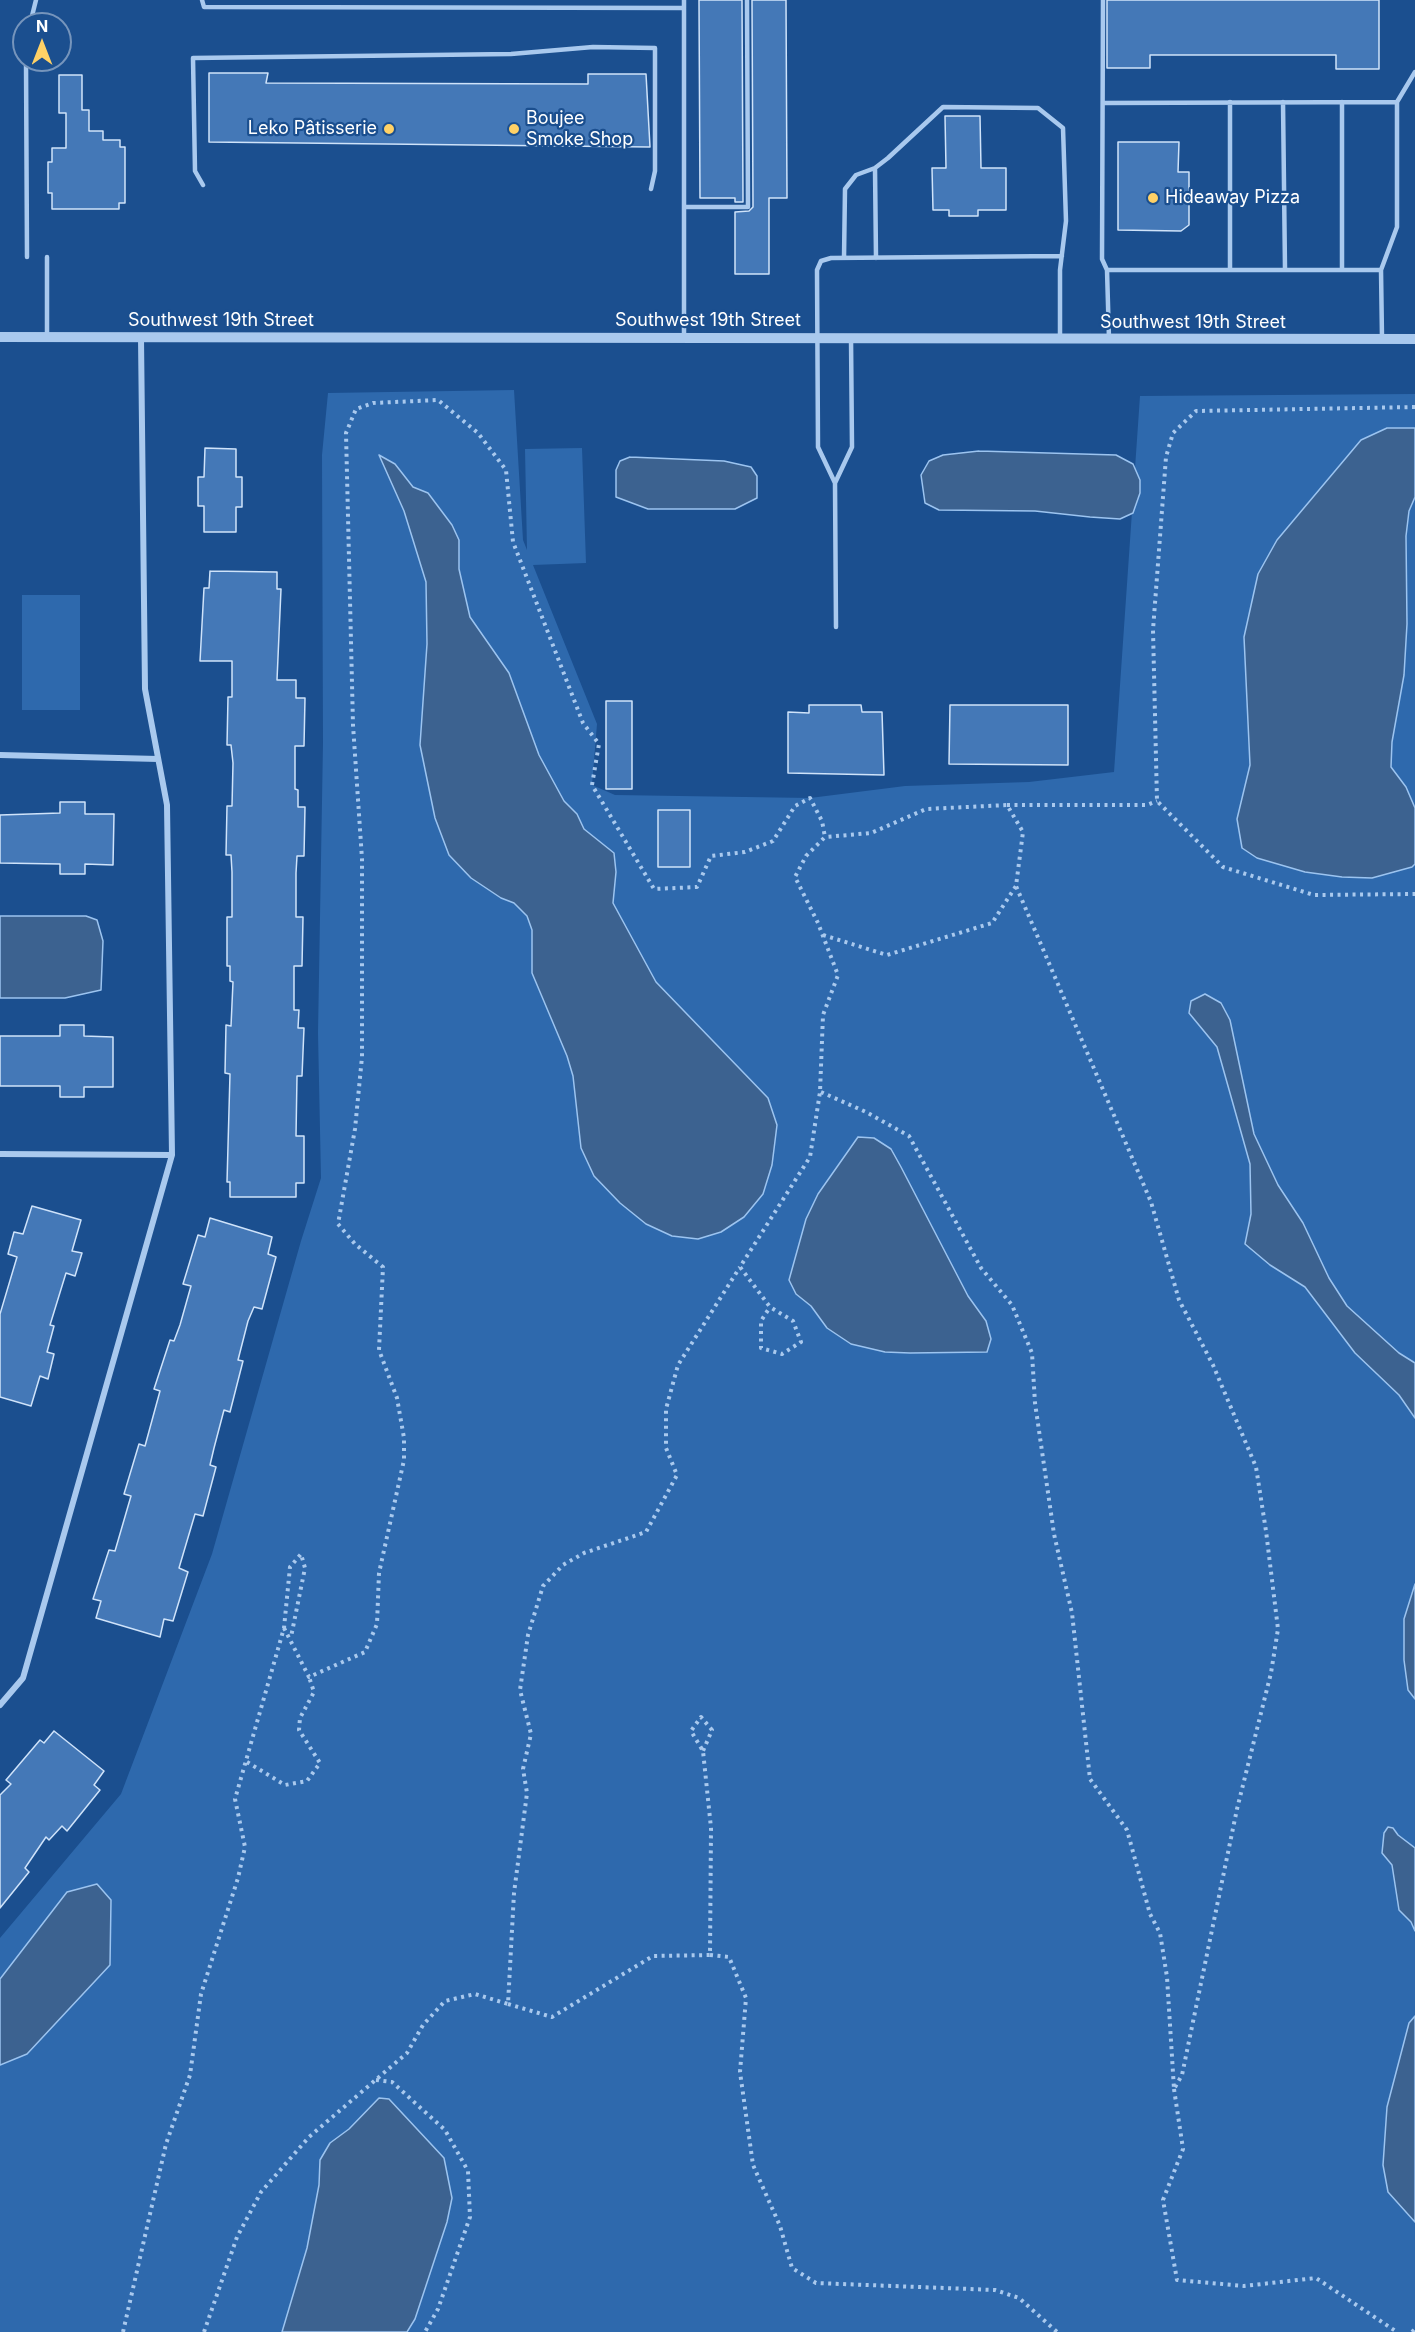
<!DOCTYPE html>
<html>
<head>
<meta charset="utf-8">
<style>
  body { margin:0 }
  #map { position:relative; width:1415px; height:2332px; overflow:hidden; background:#1b4f8f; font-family:Inter,sans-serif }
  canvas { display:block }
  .north { position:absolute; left:12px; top:12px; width:60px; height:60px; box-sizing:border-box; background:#1b4f8f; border:2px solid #7695bc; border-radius:50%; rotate:0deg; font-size:16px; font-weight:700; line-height:24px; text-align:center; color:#fff }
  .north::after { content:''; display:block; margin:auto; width:21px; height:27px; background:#ffd166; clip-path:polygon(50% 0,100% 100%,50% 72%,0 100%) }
</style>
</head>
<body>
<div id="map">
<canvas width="1415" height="2332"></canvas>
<div class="north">N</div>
</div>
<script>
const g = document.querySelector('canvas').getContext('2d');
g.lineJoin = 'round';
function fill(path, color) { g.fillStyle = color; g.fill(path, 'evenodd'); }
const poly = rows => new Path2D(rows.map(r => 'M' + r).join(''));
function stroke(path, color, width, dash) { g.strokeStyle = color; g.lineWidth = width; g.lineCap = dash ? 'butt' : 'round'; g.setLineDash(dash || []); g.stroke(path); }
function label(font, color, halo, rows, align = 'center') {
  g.font = font + ' Inter,sans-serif'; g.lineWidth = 4.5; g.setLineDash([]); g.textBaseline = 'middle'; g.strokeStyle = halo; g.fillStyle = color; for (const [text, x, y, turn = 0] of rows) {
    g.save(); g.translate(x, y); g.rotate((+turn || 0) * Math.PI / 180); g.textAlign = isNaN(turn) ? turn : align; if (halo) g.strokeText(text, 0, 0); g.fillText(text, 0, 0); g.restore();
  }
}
const green = poly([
  [514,390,523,540,527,550,525,449,582,448,586,563,533,565,597,724,592,785,615,795,810,798,905,786,1029,782,1114,772,1140,396,1415,394,1415,2332,0,2332,0,1938,121,1794,212,1554,301,1241,321,1178,318,1033,323,743,322,455,328,393],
  [22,595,80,595,80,710,22,710]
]);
const water = poly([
  [1387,428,1415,428,1415,497,1409,511,1406,536,1407,624,1404,675,1392,742,1391,767,1406,787,1415,808,1415,864,1412,867,1372,878,1342,877,1305,872,1257,858,1242,848,1237,819,1250,765,1244,637,1258,574,1277,540,1361,440,1387,428],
  [979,451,1116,455,1133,464,1140,480,1140,493,1133,513,1120,519,1090,517,1035,511,939,510,925,503,921,475,929,461,943,455,979,451],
  [379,455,395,464,413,487,428,493,452,525,459,540,459,569,470,617,509,673,539,755,564,801,577,814,584,829,614,853,616,872,613,903,656,982,768,1098,777,1125,772,1165,763,1194,744,1217,721,1232,698,1239,672,1236,646,1224,620,1203,594,1176,581,1148,573,1076,567,1056,532,973,532,930,527,916,514,903,501,898,471,878,449,855,435,818,420,745,427,644,426,582,404,511,379,455],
  [630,457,724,461,751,467,757,476,757,498,735,509,648,509,616,497,616,470,620,461,630,457],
  [0,916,86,916,97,920,103,941,101,990,65,998,0,998,0,916],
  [1205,994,1221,1003,1230,1020,1254,1134,1278,1185,1303,1223,1329,1278,1347,1306,1399,1353,1415,1363,1415,1418,1399,1395,1355,1353,1305,1287,1270,1265,1245,1244,1251,1214,1250,1164,1217,1047,1189,1013,1191,1001,1205,994],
  [858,1137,874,1138,891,1149,901,1167,968,1296,986,1321,991,1339,987,1352,910,1353,885,1352,851,1344,827,1328,811,1306,796,1294,789,1280,806,1219,818,1194,858,1137],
  [1415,1584,1415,1699,1408,1690,1404,1660,1404,1619,1415,1584],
  [1388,1827,1393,1828,1398,1835,1415,1848,1415,1931,1411,1922,1399,1910,1392,1865,1382,1853,1384,1833,1388,1827],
  [97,1884,111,1900,110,1965,27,2054,0,2065,0,1979,67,1892,97,1884],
  [1415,2016,1415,2222,1388,2192,1383,2165,1387,2107,1409,2023,1415,2016],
  [379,2098,389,2099,444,2158,452,2198,447,2222,415,2319,407,2332,282,2332,307,2248,319,2185,320,2160,330,2143,349,2129,379,2098]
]);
const building = poly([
  [699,0,742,0,743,202,735,202,735,198,700,198,699,0],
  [752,0,786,0,787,198,769,198,769,274,735,274,735,212,749,211,753,207,752,0],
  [1107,0,1379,0,1379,69,1336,69,1336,55,1150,55,1150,68,1107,68,1107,0],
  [209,73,268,73,266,83,588,84,588,74,646,74,650,147,209,142,209,73],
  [59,75,82,75,82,110,89,110,89,131,103,131,103,140,120,140,120,147,125,147,125,203,119,203,119,209,52,209,52,193,48,193,48,162,52,162,52,148,66,148,66,113,59,113,59,75],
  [945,116,980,116,981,168,1006,168,1006,210,978,210,978,216,949,216,949,210,933,210,932,168,946,168,945,116],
  [1118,142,1179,142,1178,172,1189,172,1189,225,1181,231,1118,230,1118,142],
  [205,448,236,449,236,477,242,477,242,507,236,507,236,532,204,532,204,506,198,506,198,477,204,477,205,448],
  [210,571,277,572,277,589,281,589,277,680,296,680,296,698,305,698,304,746,295,746,295,789,298,790,298,807,305,807,304,856,297,856,296,873,296,917,303,917,302,966,294,966,294,1010,299,1010,298,1028,304,1028,302,1076,297,1076,296,1136,304,1136,304,1183,296,1183,296,1197,230,1197,230,1182,227,1182,230,1074,225,1073,226,1025,231,1026,233,982,230,981,230,966,227,966,227,917,232,917,232,872,231,855,226,855,227,806,232,806,233,763,231,745,227,745,228,697,232,697,232,661,200,661,204,588,209,588,210,571],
  [606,701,632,701,632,789,606,789,606,701],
  [809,705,861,705,862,712,882,712,884,775,788,773,788,712,809,713,809,705],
  [950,705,1068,705,1068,765,949,764,950,705],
  [60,802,85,802,85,814,114,814,113,865,85,864,85,874,60,874,60,864,0,863,0,815,60,813,60,802],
  [658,810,690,810,690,867,658,867,658,810],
  [60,1025,84,1025,84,1036,113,1037,113,1087,84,1087,84,1097,60,1097,60,1086,0,1086,0,1036,60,1036,60,1025],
  [32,1206,81,1220,72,1251,82,1253,75,1276,66,1273,50,1325,54,1326,47,1352,54,1354,48,1379,40,1376,31,1406,0,1397,0,1314,17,1257,8,1254,14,1232,23,1234,32,1206],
  [210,1218,272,1237,268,1254,276,1257,262,1309,254,1307,248,1321,238,1360,243,1361,230,1412,224,1410,214,1448,210,1465,216,1467,203,1516,195,1514,179,1568,188,1572,173,1621,164,1619,160,1637,96,1618,101,1601,93,1599,109,1550,115,1551,131,1496,124,1494,139,1444,145,1446,160,1391,154,1389,170,1340,174,1341,180,1325,191,1286,183,1284,198,1235,205,1237,210,1218],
  [54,1731,104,1771,94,1785,100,1790,67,1831,62,1826,49,1840,46,1837,25,1868,29,1872,0,1908,0,1795,11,1784,6,1780,40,1740,44,1743,54,1731]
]);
const path = poly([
  [1415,407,1196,411,1173,433,1166,457,1153,630,1157,801,1223,867,1314,895,1415,894],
  [1007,805,1147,805,1157,801],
  [823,935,887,955,992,923,1016,886,1023,832,1007,805,926,809,871,833,825,837],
  [821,1092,866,1112,909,1136,981,1268,1012,1305,1032,1353,1035,1403,1054,1534,1072,1613,1090,1779,1127,1830,1150,1914,1160,1933,1167,1977,1174,2089,1182,2075,1237,1809,1271,1673,1278,1629,1266,1531,1256,1467,1213,1365,1179,1300,1151,1202,1016,886],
  [284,1628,309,1677,365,1652,377,1624,379,1573,404,1460,404,1438,397,1398,379,1350,383,1267,355,1244,338,1224,355,1129,362,1057,362,859,353,725,346,433,356,409,373,403,438,400,478,433,506,470,513,542,583,723,599,744,592,785,654,889,697,887,711,856,745,852,773,841,795,806,810,798,822,821,825,837,806,856,795,877,818,923,838,975,823,1015,820,1092,810,1157,740,1267,770,1307,793,1321,801,1342,782,1354,761,1348,761,1321,770,1307],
  [247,1762,285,1785,307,1781,320,1763,299,1730,300,1718,314,1692,309,1677],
  [710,1955,729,1957,746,1998,740,2072,753,2165,780,2226,792,2268,816,2283,995,2290,1019,2298,1057,2332],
  [508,2004,552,2017,653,1956,710,1955,711,1828,703,1751,691,1731,701,1717,712,1730,703,1751],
  [376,2080,392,2082,445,2130,468,2171,470,2217,438,2309,425,2332],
  [1174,2089,1183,2149,1163,2200,1177,2280,1244,2286,1316,2278,1397,2332],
  [123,2332,166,2144,190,2075,201,1994,238,1878,245,1847,235,1799,284,1628,290,1567,301,1554,305,1568,291,1637],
  [204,2332,237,2237,261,2192,309,2137,407,2053,423,2025,445,2001,475,1994,508,2004,514,1893,527,1793,523,1769,531,1734,520,1690,528,1635,543,1586,563,1565,584,1553,646,1532,677,1475,666,1448,666,1409,678,1365,740,1267],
  [1412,2332,1415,2329]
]);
const service = poly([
  [202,0,204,7,684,8],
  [684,0,684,336],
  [1103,0,1102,259,1107,270,1109,339],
  [30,24,36,0],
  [26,60,27,257],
  [1283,102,1285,269],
  [1342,102,1342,269],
  [1103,103,1397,102],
  [875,168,876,258],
  [203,185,195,171,193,58,511,54,593,47,655,48,655,171,651,189],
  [684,207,748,207,747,0],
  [47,257,47,335],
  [844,258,845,189,856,175,875,168,888,158,943,107,1038,108,1063,128,1066,221,1060,270,1060,337],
  [1230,269,1230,102],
  [1107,270,1381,270,1382,338],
  [1381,270,1397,227,1397,102,1415,72],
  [835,483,818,447,817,270,821,261,831,258,1062,256],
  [836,627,835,483,852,447,851,338]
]);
const minor = poly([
  [0,755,158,759],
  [0,1154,172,1155],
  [0,1705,23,1678,172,1155,167,805,145,689,141,338]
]);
const tertiary = poly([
  [0,337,1415,339]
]);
const markers = [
  [389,129,6,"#ffd166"],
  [514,129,6,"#ffd166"],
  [1153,198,6,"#ffd166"]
];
const poiNames = [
  ["Boujee",526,119],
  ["Smoke Shop",526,140],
  ["Leko Pâtisserie",377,129,"right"],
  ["Hideaway Pizza",1165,198]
];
const streetNames = [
  ["Southwest 19th Street",221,321],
  ["Southwest 19th Street",708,321],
  ["Southwest 19th Street",1193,323]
];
fill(green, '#2e69ad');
fill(water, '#3c6290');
stroke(water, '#9cc4f0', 1.5);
fill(building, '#4478b7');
stroke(building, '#cfe3fa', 1.5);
stroke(path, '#a9c9ee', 4, [3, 4.5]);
stroke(service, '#a9c9ee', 4.5);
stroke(minor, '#a9c9ee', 6);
stroke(tertiary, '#a9c9ee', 10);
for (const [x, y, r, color] of markers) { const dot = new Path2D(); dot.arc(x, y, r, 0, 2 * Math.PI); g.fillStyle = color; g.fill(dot); stroke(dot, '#1b4f8f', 2); }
label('18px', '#fff', '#1b4f8f', poiNames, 'left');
label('18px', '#fff', '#1b4f8f', streetNames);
</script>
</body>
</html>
